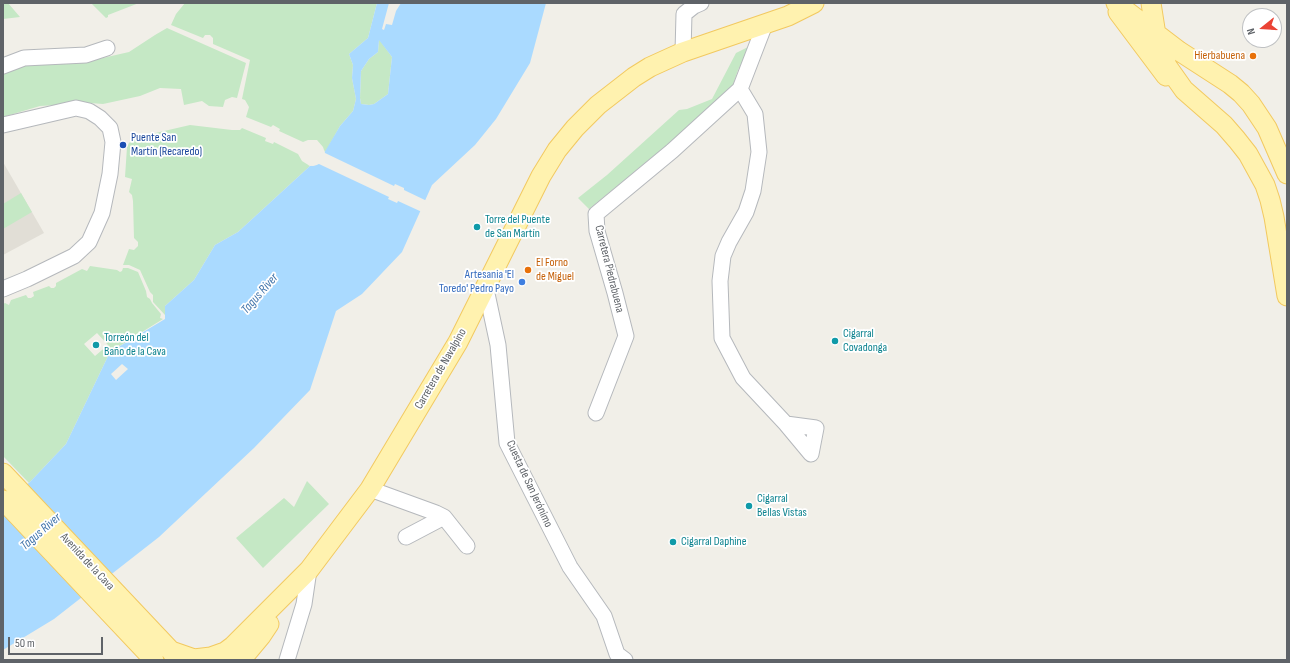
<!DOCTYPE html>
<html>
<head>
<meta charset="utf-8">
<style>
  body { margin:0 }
  #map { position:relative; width:1290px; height:663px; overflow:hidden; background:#f1efe8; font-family:"Sofia Sans Condensed",sans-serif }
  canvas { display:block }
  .frame { position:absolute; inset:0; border:4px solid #5f6368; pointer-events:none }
  .north { position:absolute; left:1242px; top:8px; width:40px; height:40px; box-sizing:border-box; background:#fff; border:1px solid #bfc1c3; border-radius:50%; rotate:253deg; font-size:11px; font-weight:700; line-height:16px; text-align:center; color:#5f6368 }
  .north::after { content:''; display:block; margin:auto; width:14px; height:18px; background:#ea4335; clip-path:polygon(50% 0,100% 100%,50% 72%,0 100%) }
  .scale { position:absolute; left:8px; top:637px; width:95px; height:18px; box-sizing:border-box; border:2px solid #5f6368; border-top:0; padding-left:5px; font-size:12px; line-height:14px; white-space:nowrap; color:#5f6368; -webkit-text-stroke:3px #fff; paint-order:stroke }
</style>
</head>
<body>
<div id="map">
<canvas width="1290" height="663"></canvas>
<div class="frame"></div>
<div class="north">N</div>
<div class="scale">50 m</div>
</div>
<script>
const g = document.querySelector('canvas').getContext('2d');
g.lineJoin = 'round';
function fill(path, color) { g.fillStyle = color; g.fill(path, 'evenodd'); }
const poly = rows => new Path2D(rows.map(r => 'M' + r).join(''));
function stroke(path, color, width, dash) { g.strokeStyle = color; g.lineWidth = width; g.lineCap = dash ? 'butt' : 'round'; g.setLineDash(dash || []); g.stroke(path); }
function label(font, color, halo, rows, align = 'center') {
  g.font = font + ' "Sofia Sans Condensed",sans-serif'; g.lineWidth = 3.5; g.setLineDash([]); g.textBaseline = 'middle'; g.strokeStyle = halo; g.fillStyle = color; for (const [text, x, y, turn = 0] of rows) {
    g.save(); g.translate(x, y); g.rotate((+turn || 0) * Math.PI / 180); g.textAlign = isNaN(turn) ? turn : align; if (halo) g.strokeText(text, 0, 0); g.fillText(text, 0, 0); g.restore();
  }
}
const education = poly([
  [3,162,44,233,3,255]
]);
const green = poly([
  [3,3,8,3,20,17,3,19],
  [91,3,139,3,108,15,108,17,106,18],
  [185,3,377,3,368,38,349,54,353,65,352,78,356,99,353,111,340,126,325,153,323,147,317,140,308,140,303,142,279,131,280,129,273,125,271,127,246,117,249,107,245,100,242,99,250,60,213,44,213,38,210,35,205,35,203,38,171,25,176,14],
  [167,28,246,63,237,98,232,97,225,100,223,107,209,106,202,101,184,105,181,89,160,88,140,96,103,104,90,103,40,106,3,117,3,73,23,65,94,60,129,52,155,35],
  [379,39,392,57,388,94,374,104,369,105,361,104,360,98,361,71,369,59,378,52],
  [750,46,738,70,732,88,715,108,667,145,589,209,578,198,607,175,679,110,687,109,712,99,736,53],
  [190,125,232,130,240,130,242,128,266,138,265,141,273,144,274,142,298,154,302,161,310,166,238,232,215,245,194,280,165,306,165,315,153,302,153,295,150,292,140,270,129,265,123,265,129,249,134,250,138,246,138,242,134,238,133,201,132,195,129,192,132,179,125,177,127,147,129,143,134,138],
  [21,193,32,212,3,229,3,204],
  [90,266,117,270,120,272,122,271,123,268,128,268,138,272,146,291,147,297,150,299,152,303,161,314,160,318,163,319,110,352,66,444,29,483,3,456,3,304,5,303,9,305,11,300,26,295,28,298,31,298,34,296,33,292,49,286,51,288,54,288,56,286,56,283,82,269,87,271],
  [97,333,108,345,95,356,84,344],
  [307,481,329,504,263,568,236,538,284,498,294,507]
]);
const water = poly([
  [377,3,389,3,382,29,384,30,386,24,392,25,396,11,401,3,546,3,530,63,496,119,475,145,432,185,402,252,362,294,336,311,310,390,254,448,159,537,54,619,3,650,3,496,29,483,66,444,110,352,165,319,165,306,194,280,215,245,238,232,310,166,317,165,340,126,353,111,356,99,352,78,353,65,349,54,368,38],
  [379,40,392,57,388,94,374,104,369,105,361,104,360,98,361,71,369,59,378,52],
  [122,364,128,369,116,380,111,374]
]);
const pier = poly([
  [324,150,325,153,394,186,395,184,404,188,404,190,427,201,422,212,398,201,397,203,388,199,389,197,319,164,313,166,308,165,317,162]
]);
const minor = poly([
  [683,52,684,14,694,6,701,3],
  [3,66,24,58,86,55,107,48],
  [740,89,755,114,759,152,753,191,746,212,729,242,723,256,720,281,722,338,743,378,786,424,811,454,816,428,786,424],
  [3,125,76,108,89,111,100,118,110,128,113,142,110,174,102,213,89,242,74,256,27,279,3,289],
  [486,289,498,345,507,443,570,567,604,616,617,654,625,660],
  [596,413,626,336,615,293,597,231,596,214,672,151,740,89,765,24],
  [370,489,436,513,444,517,467,546],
  [406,537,444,517],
  [287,660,304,604,309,570]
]);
const major = poly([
  [1116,3,1179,51,1230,84,1241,93,1251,104,1267,128,1287,174],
  [1151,3,1156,35,1167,66,1184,90,1224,125,1237,140,1248,154,1265,185,1270,200,1274,217,1287,296],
  [1118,12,1166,76],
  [3,473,171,651,177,660],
  [3,500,154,660],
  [171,651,194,659,211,657,225,652],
  [217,660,225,652,233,646,309,570,370,489,458,342,541,176,557,150,575,128,598,105,634,77,650,67,683,52,788,16,814,3],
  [241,660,261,636,269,624]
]);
const markers = [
  [1253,56,4,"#e8710a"],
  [123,145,4,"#1a4fb4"],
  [477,227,4,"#0f9aa8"],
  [528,270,4,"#e8710a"],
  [522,282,4,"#3f7fe0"],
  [835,341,4,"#0f9aa8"],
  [96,345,4,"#0f9aa8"],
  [749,506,4,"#0f9aa8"],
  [673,542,4,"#0f9aa8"]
];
const foodNames = [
  ["Hierbabuena",1245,56],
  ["El Forno",536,263,"left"],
  ["de Miguel",536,277,"left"]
];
const transitNames = [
  ["Puente San",131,138],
  ["Martín (Recaredo)",131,152]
];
const cultureNames = [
  ["Torre del Puente",485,220],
  ["de San Martín",485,234],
  ["Cigarral",843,334],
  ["Covadonga",843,348],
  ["Torreón del",104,338],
  ["Baño de la Cava",104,352],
  ["Cigarral",757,499],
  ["Bellas Vistas",757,513],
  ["Cigarral Daphine",681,542]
];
const streetNames = [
  ["Carretera Piedrabuena",609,269,76],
  ["Carretera de Navalpino",441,369,-60],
  ["Cuesta de San Jerónimo",529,484,65],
  ["Avenida de la Cava",87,562,47]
];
const shopNames = [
  ["Artesania 'El",514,275],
  ["Toredo' Pedro Payo",514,289]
];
const waterNames = [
  ["Tagus River",260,294,-49],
  ["Tagus River",41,532,-41]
];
fill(education, '#e1ded6');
fill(green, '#c5e8c5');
fill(water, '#aadaff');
fill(pier, '#f1efe8');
stroke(minor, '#b5b8bc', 17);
stroke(major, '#f2c960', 21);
stroke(minor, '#fff', 15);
stroke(major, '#fff2af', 19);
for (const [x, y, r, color] of markers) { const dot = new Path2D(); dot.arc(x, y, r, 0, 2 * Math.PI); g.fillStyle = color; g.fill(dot); stroke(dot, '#fff', 1.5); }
label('12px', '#c56008', '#fff', foodNames, 'right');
label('12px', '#164399', '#fff', transitNames, 'left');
label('12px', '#0d838f', '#fff', cultureNames, 'left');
label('12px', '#5f6368', '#fff', streetNames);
label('12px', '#366cbe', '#fff', shopNames, 'right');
label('italic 13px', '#4174aa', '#fff', waterNames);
</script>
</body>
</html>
